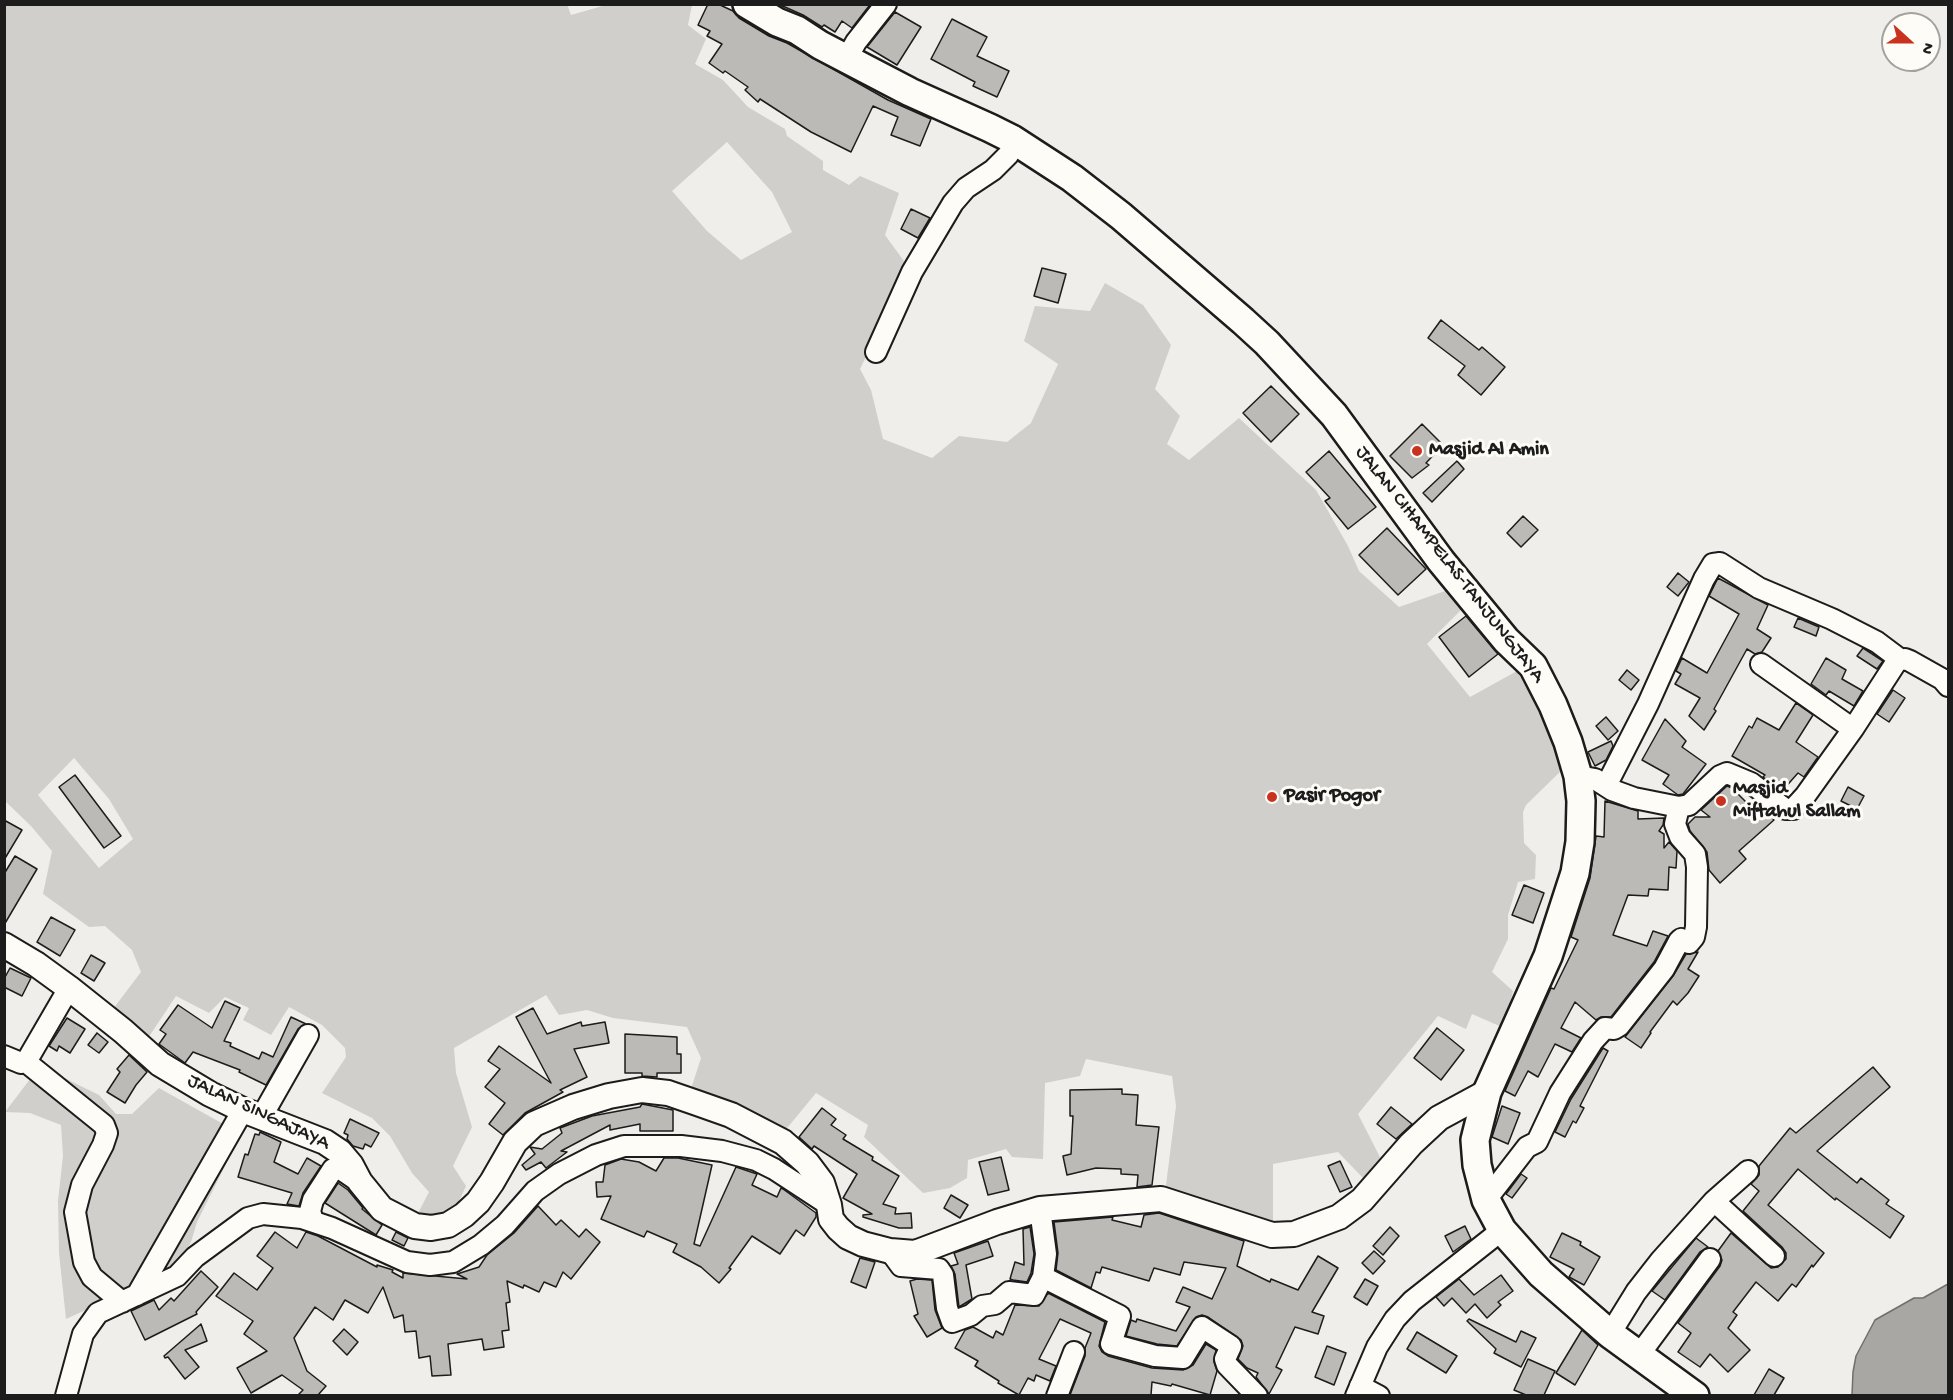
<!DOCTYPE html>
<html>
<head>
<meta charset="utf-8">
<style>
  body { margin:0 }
  #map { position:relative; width:1953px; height:1400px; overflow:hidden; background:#f0eeea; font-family:"Gochi Hand",sans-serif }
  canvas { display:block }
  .frame { position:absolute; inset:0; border:6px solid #1c1c1c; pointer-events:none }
  .north { position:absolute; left:1881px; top:12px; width:60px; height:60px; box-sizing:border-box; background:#fdfcf7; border:2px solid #a3a29f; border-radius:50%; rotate:111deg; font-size:16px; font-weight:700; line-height:24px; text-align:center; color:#1c1c1c }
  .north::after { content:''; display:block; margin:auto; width:21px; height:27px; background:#c8321e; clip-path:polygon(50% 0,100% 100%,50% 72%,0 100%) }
</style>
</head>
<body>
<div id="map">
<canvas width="1953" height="1400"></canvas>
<div class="frame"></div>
<div class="north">N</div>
</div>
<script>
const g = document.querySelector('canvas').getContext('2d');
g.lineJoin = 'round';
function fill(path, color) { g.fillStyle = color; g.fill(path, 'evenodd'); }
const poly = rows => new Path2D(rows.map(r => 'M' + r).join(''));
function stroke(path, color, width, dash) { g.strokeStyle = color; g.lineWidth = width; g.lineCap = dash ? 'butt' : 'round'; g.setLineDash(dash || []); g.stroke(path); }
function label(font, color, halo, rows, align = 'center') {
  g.font = font + ' "Gochi Hand",sans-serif'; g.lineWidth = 6; g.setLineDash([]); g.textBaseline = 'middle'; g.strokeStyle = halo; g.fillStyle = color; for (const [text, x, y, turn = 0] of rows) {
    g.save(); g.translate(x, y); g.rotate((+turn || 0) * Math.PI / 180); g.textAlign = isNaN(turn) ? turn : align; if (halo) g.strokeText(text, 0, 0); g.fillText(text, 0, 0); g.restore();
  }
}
const green = poly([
  [567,4,571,15,606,5,692,5,688,25,706,39,695,64,723,80,748,107,785,129,787,136,823,161,823,170,849,185,860,176,899,193,885,235,909,268,860,369,871,390,883,439,932,458,959,436,1007,442,1031,423,1058,364,1024,341,1035,306,1090,311,1105,283,1143,305,1171,345,1155,389,1180,416,1167,444,1189,460,1239,418,1316,490,1348,546,1359,571,1399,607,1448,590,1465,606,1427,644,1470,697,1517,671,1559,745,1564,768,1526,805,1523,812,1524,843,1536,855,1535,879,1518,882,1508,915,1508,939,1492,972,1513,991,1504,1028,1472,1014,1466,1029,1438,1016,1358,1114,1383,1163,1363,1178,1338,1152,1273,1164,1273,1228,1165,1193,1176,1106,1172,1076,1086,1059,1080,1076,1045,1083,1043,1159,1012,1157,1006,1149,968,1160,967,1178,950,1188,923,1193,864,1137,868,1125,816,1093,783,1133,690,1092,701,1058,687,1027,613,1018,587,1010,559,1015,546,995,454,1048,456,1073,472,1127,453,1166,466,1186,454,1212,432,1221,416,1217,429,1192,412,1173,390,1136,372,1118,322,1093,346,1057,345,1048,322,1025,289,1007,271,1035,243,1020,249,1008,225,997,209,1013,176,996,148,1038,113,1009,141,972,132,950,105,926,89,927,43,894,52,851,31,826,5,801,4,5],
  [727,142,772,192,792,232,741,260,707,231,672,191],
  [74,758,109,799,133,839,99,868,38,795],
  [40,1066,99,1095,116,1114,132,1114,159,1088,241,1134,197,1222,191,1242,176,1269,66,1319,59,1253,58,1201,63,1156,61,1125,30,1113,5,1112]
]);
const water = poly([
  [1948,1284,1948,1395,1852,1395,1853,1372,1856,1356,1875,1320,1914,1298,1923,1298,1948,1284]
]);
const building = poly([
  [708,4,718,4,733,11,739,18,769,36,787,43,888,100,931,119,920,146,891,135,898,117,873,106,851,152,811,132,760,99,758,102,745,90,748,87,725,71,723,73,709,63,722,44,707,36,710,31,698,25,708,4],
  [778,4,868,4,869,6,852,28,842,21,835,32,824,25,822,27,803,15,778,4],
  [895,12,921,27,897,65,867,47,895,12],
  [952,19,987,37,977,56,1009,71,997,97,973,86,975,82,931,59,952,19],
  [911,209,930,218,918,238,901,229,911,209],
  [1042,268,1066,274,1058,303,1034,296,1042,268],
  [1441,320,1479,350,1482,347,1505,367,1481,395,1458,375,1465,366,1428,338,1441,320],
  [1271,386,1299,414,1271,442,1243,413,1271,386],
  [1422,424,1443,445,1426,463,1429,465,1412,478,1390,456,1422,424],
  [1329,451,1376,507,1348,529,1325,501,1330,498,1306,472,1329,451],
  [1457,461,1464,469,1432,502,1423,493,1457,461],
  [1523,516,1538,530,1521,547,1507,533,1523,516],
  [1387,528,1426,569,1398,595,1359,555,1387,528],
  [1678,573,1689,582,1678,596,1667,587,1678,573],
  [1718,578,1768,605,1757,629,1771,638,1762,652,1755,654,1747,649,1714,709,1716,711,1704,730,1689,716,1700,698,1675,684,1681,674,1676,671,1682,658,1707,673,1739,614,1709,596,1718,578],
  [1466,616,1498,654,1469,677,1439,637,1466,616],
  [1798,618,1819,627,1816,636,1794,627,1798,618],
  [1863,648,1883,661,1877,669,1857,656,1863,648],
  [1826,658,1846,670,1842,679,1863,691,1854,706,1829,691,1826,695,1811,684,1826,658],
  [1627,670,1639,680,1631,690,1619,680,1627,670],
  [1893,690,1905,698,1889,722,1877,714,1893,690],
  [1796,703,1813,715,1796,742,1818,757,1804,777,1798,773,1782,791,1763,777,1765,775,1732,756,1749,726,1752,728,1757,718,1779,730,1796,703],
  [1606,717,1618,731,1608,740,1596,726,1606,717],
  [1665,719,1686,741,1682,747,1706,764,1683,794,1678,795,1663,784,1669,775,1642,760,1665,719],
  [1611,741,1613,746,1606,760,1595,766,1588,752,1611,741],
  [75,775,121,836,104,848,59,787,75,775],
  [1727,786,1732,788,1749,805,1754,800,1765,809,1774,820,1739,851,1746,859,1720,883,1709,870,1707,852,1690,831,1688,824,1695,817,1710,817,1701,810,1727,786],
  [1848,787,1864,796,1857,809,1841,801,1848,787],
  [1605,801,1638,811,1638,819,1664,818,1663,825,1659,831,1664,834,1664,848,1669,842,1677,851,1676,868,1669,867,1668,890,1649,889,1648,896,1628,895,1613,935,1647,946,1653,931,1668,936,1654,962,1611,1017,1601,1017,1596,1020,1575,1002,1561,1028,1581,1038,1572,1052,1555,1044,1538,1077,1528,1071,1515,1096,1505,1091,1551,988,1554,989,1578,940,1571,937,1590,878,1596,836,1604,837,1605,801],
  [4,820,22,830,4,860,4,820],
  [15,856,37,869,4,925,4,874,15,856],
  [1524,885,1544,893,1533,923,1512,915,1524,885],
  [51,917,75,930,60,956,37,942,51,917],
  [1698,952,1688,969,1699,976,1688,993,1677,1005,1673,1001,1650,1032,1651,1033,1641,1048,1625,1037,1673,976,1686,954,1698,952],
  [91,955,105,963,94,981,81,973,91,955],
  [10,968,31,978,22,996,4,987,4,979,10,968],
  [225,1001,240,1008,224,1041,231,1043,230,1046,259,1059,262,1052,273,1057,291,1017,306,1024,298,1029,266,1085,239,1072,240,1070,193,1052,185,1063,159,1044,166,1034,160,1030,178,1005,212,1028,225,1001],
  [533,1008,547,1034,581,1022,582,1026,605,1022,609,1043,574,1049,587,1077,560,1090,563,1092,525,1113,503,1135,489,1124,505,1103,485,1087,500,1069,488,1061,499,1046,551,1083,516,1017,533,1008],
  [67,1018,85,1029,70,1053,59,1046,57,1051,49,1046,67,1018],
  [1437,1028,1464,1050,1441,1080,1414,1058,1437,1028],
  [97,1033,108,1042,99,1053,88,1045,97,1033],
  [625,1034,677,1037,677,1054,681,1054,681,1073,657,1073,657,1077,642,1076,642,1073,625,1073,625,1034],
  [1603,1048,1608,1051,1580,1106,1584,1108,1576,1123,1573,1121,1565,1137,1555,1132,1571,1099,1603,1048],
  [129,1055,147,1072,136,1085,125,1103,107,1092,120,1072,117,1069,129,1055],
  [1873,1067,1890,1087,1817,1151,1857,1183,1861,1178,1889,1200,1886,1204,1904,1216,1890,1238,1836,1198,1835,1200,1798,1169,1768,1205,1824,1253,1813,1267,1812,1265,1796,1287,1792,1284,1778,1301,1756,1282,1733,1312,1737,1315,1728,1328,1750,1350,1728,1372,1710,1354,1700,1367,1678,1352,1691,1333,1678,1323,1720,1266,1722,1260,1718,1251,1731,1233,1771,1268,1778,1267,1786,1259,1786,1253,1782,1247,1743,1211,1759,1191,1751,1184,1759,1175,1759,1166,1790,1128,1796,1133,1873,1067],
  [1122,1089,1122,1094,1138,1095,1136,1125,1159,1127,1152,1185,1137,1187,1138,1175,1121,1174,1121,1169,1096,1168,1067,1175,1063,1156,1071,1154,1073,1116,1070,1116,1070,1090,1122,1089],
  [642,1104,673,1110,673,1131,640,1131,640,1124,610,1130,610,1125,561,1151,567,1152,546,1168,541,1162,526,1170,522,1165,535,1154,530,1147,542,1149,562,1133,560,1128,592,1116,640,1107,642,1104],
  [1502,1106,1520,1113,1508,1144,1492,1137,1502,1106],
  [1391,1107,1412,1124,1396,1139,1377,1124,1391,1107],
  [822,1108,836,1119,831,1125,846,1135,843,1139,873,1157,872,1160,899,1176,883,1204,896,1208,895,1214,911,1213,912,1228,899,1228,863,1217,863,1215,872,1214,843,1198,857,1174,814,1146,812,1149,799,1137,822,1108],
  [350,1119,379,1133,371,1147,365,1144,363,1149,353,1146,347,1139,348,1135,344,1133,350,1119],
  [260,1132,281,1142,274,1162,298,1174,307,1158,321,1166,303,1193,299,1206,287,1204,292,1193,238,1177,245,1154,248,1155,255,1134,259,1135,260,1132],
  [1001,1157,1009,1190,988,1195,979,1162,1001,1157],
  [664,1158,678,1158,712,1165,694,1244,700,1246,736,1167,757,1174,752,1185,777,1197,781,1188,783,1189,816,1213,816,1217,804,1236,796,1230,780,1254,752,1236,729,1268,731,1269,719,1283,701,1267,673,1252,677,1244,647,1231,644,1237,601,1219,611,1196,597,1197,596,1182,603,1182,605,1165,621,1159,639,1162,656,1171,664,1158],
  [1340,1161,1352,1187,1340,1192,1328,1166,1340,1161],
  [1521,1174,1527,1178,1512,1198,1506,1194,1521,1174],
  [338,1183,348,1190,363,1208,362,1209,382,1225,376,1235,325,1203,338,1183],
  [951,1195,968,1205,960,1218,944,1208,951,1195],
  [538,1206,556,1225,561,1220,579,1237,586,1229,600,1242,571,1279,563,1272,556,1287,544,1282,539,1292,524,1285,523,1288,507,1281,510,1302,506,1303,509,1330,502,1331,504,1347,484,1350,482,1339,448,1344,451,1375,432,1376,430,1356,419,1358,416,1331,405,1332,403,1315,394,1318,383,1287,368,1313,345,1300,333,1320,315,1307,294,1338,307,1371,326,1386,318,1395,298,1395,303,1390,282,1375,251,1393,237,1368,267,1351,244,1334,253,1321,216,1296,234,1273,257,1290,273,1268,257,1256,275,1232,297,1248,306,1232,318,1236,377,1267,377,1265,393,1270,392,1272,403,1278,403,1273,467,1279,457,1274,479,1267,487,1255,514,1233,538,1206],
  [1159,1213,1244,1241,1237,1266,1270,1282,1271,1279,1298,1290,1318,1256,1338,1268,1312,1312,1324,1316,1318,1334,1295,1327,1276,1367,1282,1370,1269,1394,1256,1377,1258,1373,1247,1368,1238,1359,1243,1346,1241,1340,1208,1317,1202,1315,1196,1317,1177,1346,1157,1344,1126,1336,1131,1320,1136,1322,1137,1319,1176,1331,1190,1307,1176,1302,1183,1287,1212,1299,1226,1268,1184,1262,1180,1275,1154,1268,1149,1281,1102,1267,1100,1273,1096,1272,1091,1288,1056,1270,1058,1253,1054,1222,1113,1217,1112,1220,1141,1227,1144,1215,1159,1213],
  [1465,1226,1471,1239,1453,1252,1445,1236,1465,1226],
  [1030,1227,1034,1254,1031,1273,1027,1282,1013,1280,1010,1279,1015,1262,1024,1265,1023,1229,1030,1227],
  [1390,1227,1399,1236,1383,1255,1373,1246,1390,1227],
  [396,1232,408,1238,404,1246,392,1240,396,1232],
  [1562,1233,1581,1242,1580,1245,1600,1257,1584,1285,1569,1277,1574,1269,1550,1257,1562,1233],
  [1696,1238,1708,1247,1700,1252,1665,1300,1652,1291,1696,1238],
  [988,1241,993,1256,966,1265,972,1299,959,1307,955,1274,951,1266,958,1264,954,1253,988,1241],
  [1374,1251,1385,1261,1373,1274,1362,1263,1374,1251],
  [860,1258,875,1262,866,1288,851,1282,860,1258],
  [201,1271,218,1287,196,1312,197,1314,145,1340,131,1311,154,1300,159,1310,171,1298,174,1301,201,1271],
  [1501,1275,1513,1291,1498,1302,1501,1305,1487,1318,1475,1304,1466,1313,1452,1298,1444,1306,1436,1297,1459,1279,1474,1295,1501,1275],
  [917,1279,932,1280,935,1310,942,1328,927,1337,914,1316,918,1314,910,1281,917,1279],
  [1365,1279,1378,1286,1367,1305,1354,1297,1365,1279],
  [1048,1293,1105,1322,1099,1346,1102,1352,1108,1356,1152,1368,1183,1370,1193,1365,1206,1344,1216,1350,1214,1362,1217,1371,1210,1395,1172,1384,1171,1386,1152,1382,1151,1395,1070,1395,1085,1356,1085,1348,1091,1333,1060,1319,1039,1359,1056,1366,1050,1381,1036,1375,1034,1381,1028,1378,1019,1395,998,1383,999,1381,975,1366,978,1361,955,1348,965,1330,973,1327,993,1338,996,1331,1003,1335,1015,1305,1039,1306,1048,1293],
  [1469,1319,1516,1342,1521,1331,1536,1338,1521,1367,1494,1353,1496,1349,1467,1321,1469,1319],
  [201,1324,207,1341,185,1350,199,1367,185,1379,168,1357,165,1358,164,1356,201,1324],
  [344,1329,358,1342,347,1355,333,1341,344,1329],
  [1582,1330,1598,1345,1575,1385,1556,1373,1582,1330],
  [1417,1332,1457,1356,1446,1373,1407,1349,1417,1332],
  [1327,1346,1346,1353,1334,1385,1315,1377,1327,1346],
  [1528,1359,1555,1371,1544,1395,1526,1395,1514,1390,1528,1359],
  [1769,1369,1784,1378,1774,1395,1754,1395,1769,1369]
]);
const minor = poly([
  [847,58,856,42,886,4],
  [876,352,912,272,953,203,966,188,993,170,1008,155,1016,142],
  [1761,664,1853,729],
  [1578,776,1595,779,1612,790,1634,798,1679,807,1689,805,1720,776,1727,773,1751,783,1785,809,1793,809,1805,796,1853,729,1897,661,1905,659,1910,661,1942,679,1948,686],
  [1606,786,1648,704,1704,579,1713,564,1720,563,1759,588,1832,619,1877,642,1901,660],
  [4,1056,21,1063,26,1062,69,988],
  [26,1062,104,1125,107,1133,103,1145,82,1185,75,1212,84,1262,92,1277,122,1302],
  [262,1116,308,1035],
  [1486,1200,1527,1147,1537,1142,1560,1093,1593,1041,1605,1028,1614,1029,1619,1026,1664,969,1679,941,1681,939,1689,943,1694,937,1696,927,1697,867,1695,854,1680,837,1675,824,1679,807],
  [1714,1201,1774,1256],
  [1040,1209,1046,1254,1043,1277],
  [313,1221,310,1211,313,1200,333,1169,339,1168,358,1181],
  [890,1251,901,1266,939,1269,943,1275,947,1308,952,1322,971,1315,982,1306,995,1304,1009,1292,1034,1295,1043,1277,1120,1316,1111,1344,1155,1356,1183,1358,1202,1327,1231,1346,1225,1359,1227,1365,1257,1396],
  [137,1295,243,1110],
  [1610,1334,1636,1292,1661,1260,1714,1201,1748,1171],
  [1639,1355,1710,1259],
  [1360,1386,1379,1396],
  [66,1396,83,1334,98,1313,177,1276,195,1257,248,1218,263,1214,302,1218,332,1228,407,1262,430,1265,453,1262,481,1245,505,1225,535,1191,559,1174,596,1155,624,1146,681,1146,722,1151,756,1160,774,1169,829,1205],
  [1057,1396,1074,1352],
  [1356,1396,1377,1347,1395,1319,1412,1301,1502,1230]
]);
const tertiary = poly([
  [4,945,36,964,69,988,123,1031,160,1064,210,1094,243,1110,325,1142,340,1152,351,1165,360,1182,382,1209,415,1226,431,1228,448,1225,464,1215,478,1202,492,1182,515,1142,534,1124,573,1107,609,1096,642,1090,668,1093,697,1103,731,1115,783,1142,807,1163,822,1183,829,1205,831,1219,838,1228,848,1237,863,1244,890,1251,915,1253,997,1222,1040,1209,1161,1199,1272,1235,1294,1234,1339,1217,1362,1200,1411,1144,1439,1118,1487,1092]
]);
const secondary = poly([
  [747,4,777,22,797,30,820,45,910,92,990,128,1012,139,1072,178,1121,216,1243,321,1267,343,1334,415,1441,561,1506,640,1533,666,1553,705,1568,742,1578,776,1581,801,1580,842,1575,873,1548,956,1487,1092,1475,1140,1477,1165,1486,1200,1502,1230,1541,1274,1610,1334,1695,1396]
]);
const markers = [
  [1417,451,6,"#c8321e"],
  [1272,797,6,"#c8321e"],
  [1721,801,6,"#c8321e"]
];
const poiNames = [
  ["Masjid Al Amin",1429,451],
  ["Masjid",1733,790],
  ["Miftahul Sallam",1733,813],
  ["Pasir Pogor",1284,797]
];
const streetNames = [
  ["JALAN CIHAMPELAS-TANJUNGJAYA",1449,565,52],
  ["JALAN SINGAJAYA",258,1113,25]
];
fill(green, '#d0cfcc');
fill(water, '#a8a7a3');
stroke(water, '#706f6d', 1.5);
fill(building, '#bbbab6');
stroke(building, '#1c1c1c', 1.5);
stroke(minor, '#1c1c1c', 24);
stroke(tertiary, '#1c1c1c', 28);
stroke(secondary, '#1c1c1c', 32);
stroke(minor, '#fdfcf7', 20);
stroke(tertiary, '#fdfcf7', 24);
stroke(secondary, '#fdfcf7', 27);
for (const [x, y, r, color] of markers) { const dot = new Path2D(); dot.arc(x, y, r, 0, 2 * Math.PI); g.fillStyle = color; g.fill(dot); stroke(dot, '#fdfcf7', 2); }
label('bold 20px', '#1c1c1c', '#fdfcf7', poiNames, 'left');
label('20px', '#1c1c1c', '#fdfcf7', streetNames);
</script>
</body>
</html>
